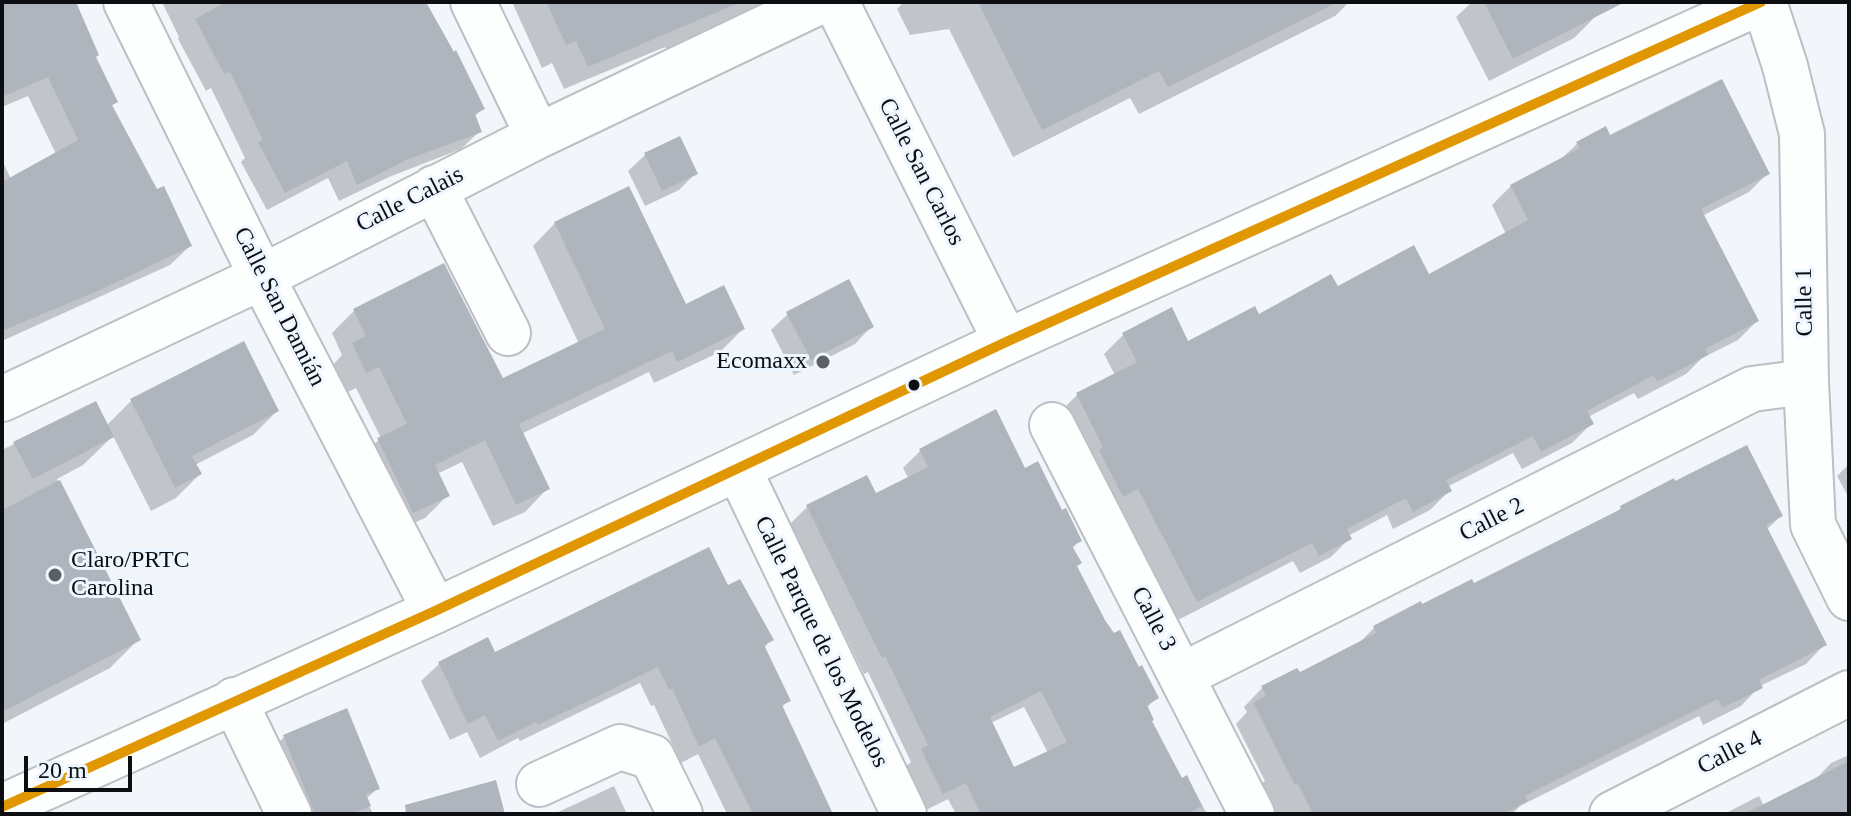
<!DOCTYPE html>
<html>
<head>
<meta charset="utf-8">
<style>
  body { margin:0 }
  #map { position:relative; width:1851px; height:816px; overflow:hidden; background:#f2f6fb; font-family:"Times New Roman",serif }
  canvas { display:block }
  .frame { position:absolute; inset:0; border:4px solid #0c0e11; pointer-events:none }
  .scale { position:absolute; left:24px; top:756px; width:108px; height:36px; box-sizing:border-box; border:4px solid #0c0e11; border-top:0; padding-left:10px; font-size:24px; line-height:28px; white-space:nowrap; color:#0c0e11; -webkit-text-stroke:6px #eef6ff; paint-order:stroke }
</style>
</head>
<body>
<div id="map">
<canvas width="1851" height="816"></canvas>
<div class="frame"></div>
<div class="scale">20 m</div>
</div>
<script>
const g = document.querySelector('canvas').getContext('2d');
g.lineJoin = 'round';
function fill(path, color) { g.fillStyle = color; g.fill(path, 'evenodd'); }
const poly = rows => new Path2D(rows.map(r => 'M' + r).join(''));
function stroke(path, color, width, dash) { g.strokeStyle = color; g.lineWidth = width; g.lineCap = dash ? 'butt' : 'round'; g.setLineDash(dash || []); g.stroke(path); }
function label(font, color, halo, rows, align = 'center') {
  g.font = font + ' "Times New Roman",serif'; g.lineWidth = 6; g.setLineDash([]); g.textBaseline = 'middle'; g.strokeStyle = halo; g.fillStyle = color; for (const [text, x, y, turn = 0] of rows) {
    g.save(); g.translate(x, y); g.rotate((+turn || 0) * Math.PI / 180); g.textAlign = isNaN(turn) ? turn : align; if (halo) g.strokeText(text, 0, 0); g.fillText(text, 0, 0); g.restore();
  }
}
const shadow = poly([
  [2,2,62,2,94,57,116,102,111,106,156,192,190,246,170,265,2,341,2,160,11,179,56,154,28,96,2,107],
  [162,2,424,2,483,108,474,117,480,131,461,149,389,177,339,201,328,178,267,210,241,162,245,158,211,88,206,91,178,39,179,37],
  [512,2,762,2,754,10,667,50,665,47,564,89,552,63,542,68],
  [904,2,1349,2,1335,16,1139,114,1130,98,1013,157,949,29,910,35,897,9],
  [1472,2,1603,2,1598,14,1574,38,1489,81,1456,17],
  [1610,137,1768,173,1749,192,1702,216,1757,321,1738,340,1702,358,1686,374,1638,399,1634,393,1588,417,1591,424,1572,443,1522,469,1513,453,1447,487,1449,491,1430,510,1393,529,1387,515,1348,536,1350,538,1331,557,1300,573,1293,561,1178,620,1119,507,1058,414,1077,395,1115,375,1104,354,1123,335,1171,310,1188,343,1337,289,1428,276,1506,234,1492,205,1511,186,1561,159,1578,143],
  [645,155,696,173,679,190,645,206,628,171],
  [555,223,685,307,743,329,720,352,654,383,649,372,521,434,547,489,525,512,493,526,462,462,437,474,447,496,425,518,390,534,355,462,381,438,356,388,344,394,330,368,342,355,332,333,354,311,502,380,579,344,533,246],
  [788,314,871,327,855,344,794,375,771,330],
  [131,401,277,411,253,435,195,465,200,474,176,498,151,511,113,436,83,465,57,479,138,640,110,668,2,724,2,450,95,404,106,426],
  [920,451,1024,470,1062,512,1080,540,1072,549,1075,567,1103,622,1157,698,1146,708,1150,721,1181,781,1194,790,1207,814,956,814,948,799,926,810,905,767,911,762,868,672,864,674,790,524,807,507,875,496,909,479,903,468],
  [1024,707,1048,753,1013,770,991,723],
  [1849,464,1849,498,1837,476],
  [1621,508,1781,516,1766,530,1824,645,1806,664,1760,686,1741,706,1703,725,1699,716,1520,806,1512,814,1272,814,1258,787,1265,781,1236,724,1247,712,1244,707,1262,688,1299,675,1358,644,1374,628,1420,604,1421,607,1473,586,1614,515],
  [727,587,771,640,764,648,789,700,781,708,831,814,727,814,698,754,681,763,654,705,651,706,640,683,520,741,518,738,480,758,467,732,450,740,421,681,439,664,494,655],
  [346,711,378,788,366,799,373,814,287,814,264,757,284,737],
  [1849,755,1849,814,1724,814,1759,796,1764,806,1813,782,1831,763],
  [614,786,627,814,554,814]
]);
const building = poly([
  [2,2,76,2,99,55,96,57,118,102,112,105,157,189,164,186,192,246,98,291,2,331,2,182,78,140,48,77,2,97],
  [226,2,426,2,454,52,456,50,485,109,475,114,482,132,409,159,357,185,347,161,285,193,258,142,263,140,230,72,224,74,195,19],
  [546,2,741,2,588,67,576,41,566,45],
  [978,2,1338,2,1168,87,1159,71,1042,130],
  [1484,2,1625,2,1513,59],
  [1722,79,1770,174,1701,209,1759,321,1705,349,1708,355,1657,382,1654,375,1587,411,1594,424,1541,452,1533,436,1446,480,1452,491,1413,512,1406,498,1347,529,1352,539,1319,556,1312,543,1197,602,1138,489,1123,497,1099,450,1103,447,1076,393,1137,362,1122,333,1172,307,1188,341,1255,306,1259,314,1331,274,1338,286,1414,245,1429,274,1528,220,1510,185,1580,148,1576,142,1606,126,1610,135],
  [680,136,698,174,662,191,644,153],
  [629,186,686,304,724,285,745,329,677,362,672,351,519,424,550,489,516,505,485,440,435,465,450,496,413,513,377,438,407,424,379,367,366,373,352,343,366,336,353,309,444,263,503,378,605,329,554,222],
  [849,279,874,327,811,360,786,312],
  [244,341,279,411,192,456,202,474,175,488,130,399],
  [96,401,114,437,33,479,13,442],
  [996,409,1025,468,1038,461,1062,510,1066,508,1082,541,1072,546,1082,563,1077,566,1105,620,1114,633,1120,630,1139,667,1142,665,1159,698,1147,705,1154,720,1152,721,1182,778,1187,775,1202,806,1188,814,981,814,966,783,943,794,921,749,928,745,885,656,882,658,806,505,867,475,876,493,928,467,919,449],
  [1041,691,1067,742,1014,767,990,717],
  [1747,445,1783,516,1766,525,1827,645,1759,680,1763,688,1722,708,1718,699,1525,796,1528,801,1504,814,1313,814,1298,784,1295,785,1253,703,1266,696,1261,686,1297,668,1300,672,1376,633,1373,626,1421,601,1422,604,1472,579,1474,583,1621,509,1620,506,1674,478,1675,481],
  [60,480,141,640,2,712,2,510],
  [709,547,728,585,740,579,774,640,764,645,791,701,782,705,833,814,753,814,715,738,699,747,672,688,669,690,658,667,538,725,536,722,498,741,485,715,468,724,438,662,488,637,495,652],
  [347,708,380,789,366,794,371,806,351,814,315,814,283,735],
  [1849,761,1849,814,1744,814],
  [496,780,505,814,406,814,405,805]
]);
const minor = poly([
  [126,2,262,277,435,611],
  [473,2,538,136],
  [836,2,1006,342],
  [1764,2,1785,66,1802,134,1806,382,1813,525,1849,598],
  [434,188,508,333],
  [2,399,262,277,538,136,819,2],
  [1052,425,1252,814],
  [739,470,904,814],
  [1183,675,1752,389,1806,382],
  [234,700,289,814],
  [539,784,620,747,652,757,680,814],
  [2,807,435,611,1006,342,1761,2],
  [1612,814,1849,693]
]);
const bus1 = poly([
  [2,807,435,611,1006,342,1761,2]
]);
const markers = [
  [823,362,8,"#5c5f63"],
  [914,385,7,"#0c0e11"],
  [55,575,8,"#5c5f63"]
];
const streetNames = [
  ["Calle San Carlos",921,172,63],
  ["Calle Calais",410,200,-27],
  ["Calle 1",1805,302,-91],
  ["Calle San Damián",279,307,63],
  ["Calle 2",1492,520,-27],
  ["Calle 3",1153,619,62],
  ["Calle Parque de los Modelos",821,642,64],
  ["Calle 4",1730,753,-27]
];
const poiNames = [
  ["Ecomaxx",807,362],
  ["Claro/PRTC",71,561,"left"],
  ["Carolina",71,589,"left"]
];
fill(shadow, '#0003');
fill(building, '#afb5bd');
stroke(minor, '#bcbfc3', 48);
stroke(minor, '#fdfefe', 44);
stroke(bus1, '#e09702', 10);
for (const [x, y, r, color] of markers) { const dot = new Path2D(); dot.arc(x, y, r, 0, 2 * Math.PI); g.fillStyle = color; g.fill(dot); stroke(dot, '#eef6ff', 3); }
label('24px', '#0c0e11', '#eef6ff', streetNames);
label('24px', '#0c0e11', '#eef6ff', poiNames, 'right');
</script>
</body>
</html>
